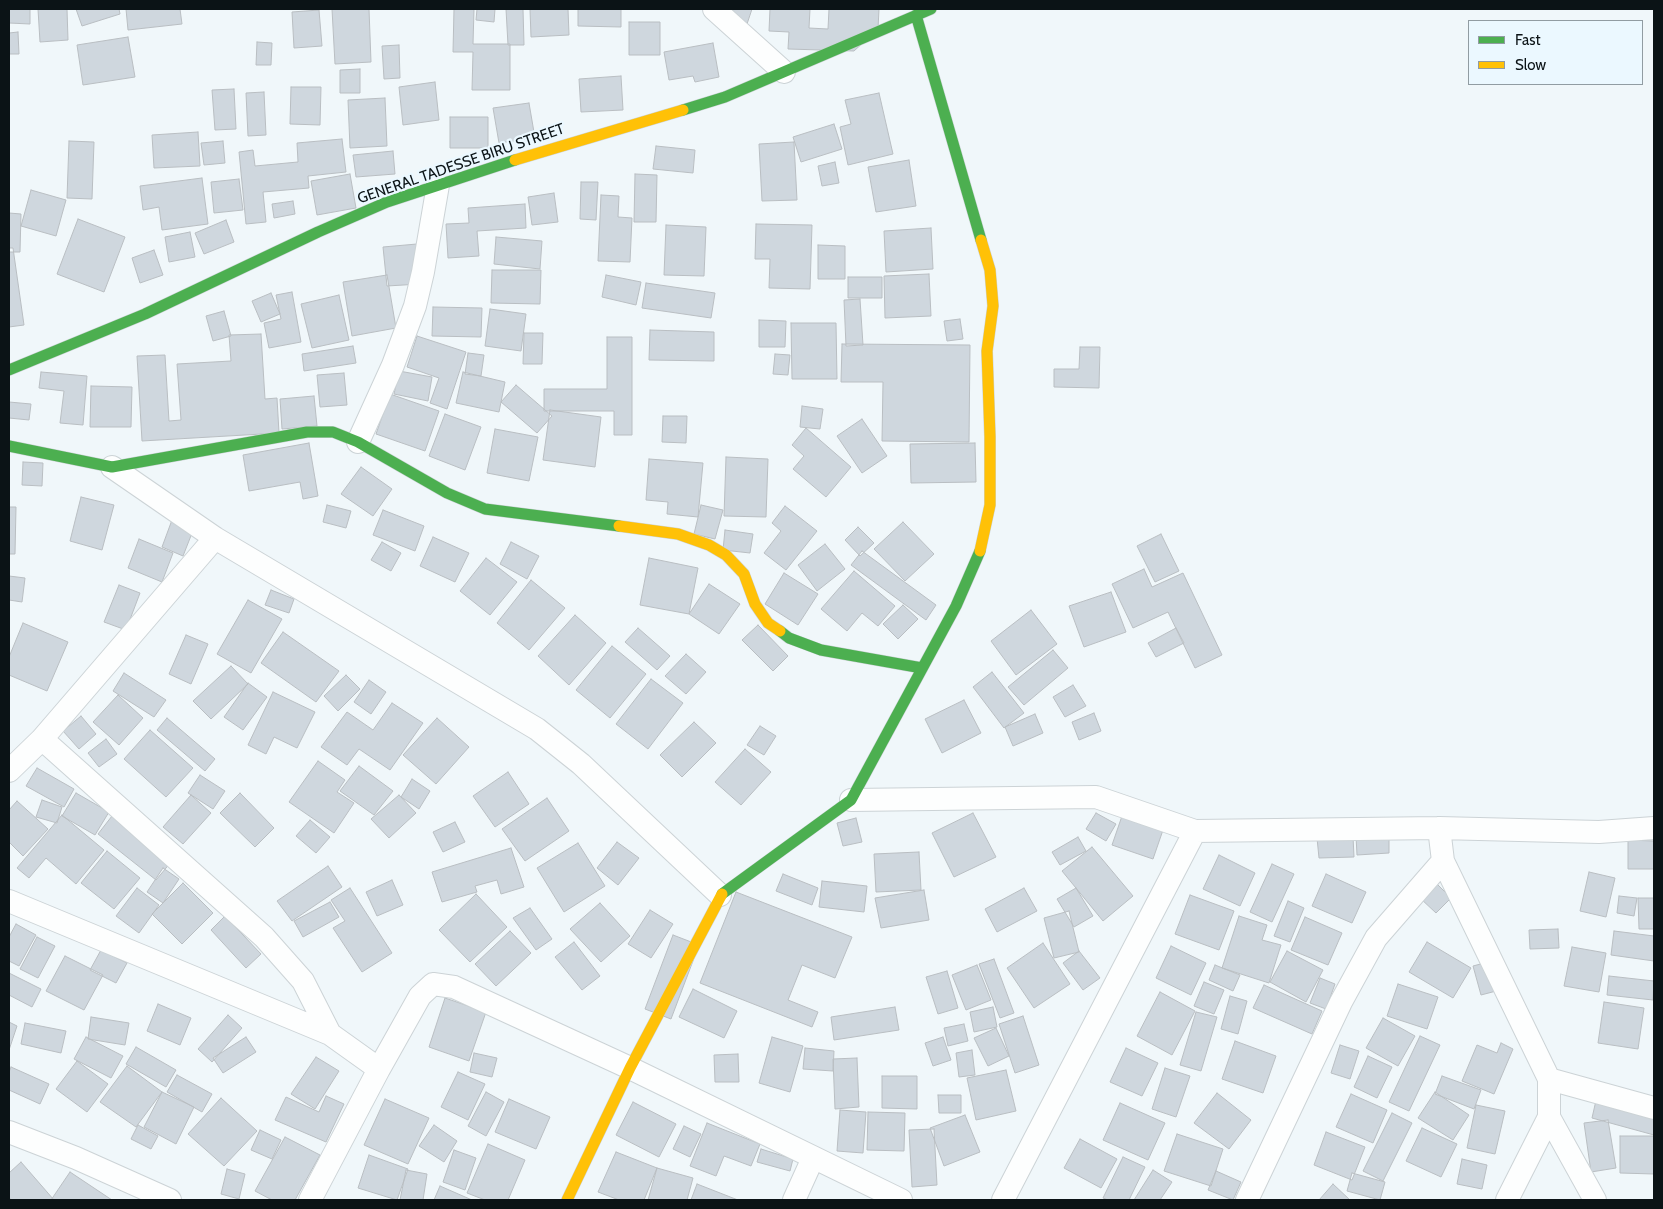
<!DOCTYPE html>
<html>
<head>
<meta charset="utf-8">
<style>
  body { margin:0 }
  #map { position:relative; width:1663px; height:1209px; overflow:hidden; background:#f0f7fa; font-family:Cabin,sans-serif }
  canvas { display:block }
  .frame { position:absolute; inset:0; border:10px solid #0b1316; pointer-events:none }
  .legend { position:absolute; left:1468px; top:20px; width:175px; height:65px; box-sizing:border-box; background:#ebf8ff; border:1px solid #919ca2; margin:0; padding:6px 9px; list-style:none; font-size:15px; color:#0b1316 }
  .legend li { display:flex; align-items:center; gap:10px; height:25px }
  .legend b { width:25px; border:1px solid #919ca2 }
</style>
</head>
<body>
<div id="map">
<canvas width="1663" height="1209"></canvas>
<div class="frame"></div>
<ul class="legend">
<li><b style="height:6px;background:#4caf50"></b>Fast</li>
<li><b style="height:6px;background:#ffc107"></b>Slow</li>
</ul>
</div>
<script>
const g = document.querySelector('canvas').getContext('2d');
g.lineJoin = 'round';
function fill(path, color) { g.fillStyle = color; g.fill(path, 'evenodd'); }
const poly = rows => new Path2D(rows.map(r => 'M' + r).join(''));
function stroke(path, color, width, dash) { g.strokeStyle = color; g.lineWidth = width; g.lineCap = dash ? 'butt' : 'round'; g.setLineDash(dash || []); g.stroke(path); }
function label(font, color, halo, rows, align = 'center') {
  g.font = font + ' Cabin,sans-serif'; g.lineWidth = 4.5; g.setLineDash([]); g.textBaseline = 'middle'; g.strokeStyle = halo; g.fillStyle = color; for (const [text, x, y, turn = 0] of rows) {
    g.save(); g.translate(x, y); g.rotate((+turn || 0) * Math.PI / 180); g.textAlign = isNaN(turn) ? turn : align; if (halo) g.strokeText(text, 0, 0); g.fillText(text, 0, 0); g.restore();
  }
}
const building = poly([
  [9,9,30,9,30,24,9,23,9,9],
  [38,9,67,9,68,40,40,42,38,9],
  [76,9,119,9,120,14,82,26,76,9],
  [126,9,180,9,182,24,128,30,126,9],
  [332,9,369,9,371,62,335,64,332,9],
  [454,9,474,9,473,44,510,44,510,90,472,90,473,52,453,52,454,9],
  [477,9,495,9,494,22,476,20,477,9],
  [506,9,523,9,524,45,508,45,506,9],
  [530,9,568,9,569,35,531,37,530,9],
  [578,9,621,9,621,27,578,26,578,9],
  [726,9,752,9,746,27,726,9],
  [770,9,810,9,809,28,828,29,829,9,879,9,878,29,854,51,788,49,789,32,769,31,770,9],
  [319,10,322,46,294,48,292,12,319,10],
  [629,22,660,22,660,55,629,55,629,22],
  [18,32,19,54,9,54,9,33,18,32],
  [128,37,135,77,83,85,77,45,128,37],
  [257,42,272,43,271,65,256,65,257,42],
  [713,43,719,77,695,82,693,76,669,80,664,52,713,43],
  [399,45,400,78,384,79,382,46,399,45],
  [360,69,360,93,340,93,340,70,360,69],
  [621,76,623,110,581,112,579,79,621,76],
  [435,82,439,120,403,125,399,87,435,82],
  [291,87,321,87,320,125,290,124,291,87],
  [234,89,236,129,215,130,212,90,234,89],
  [264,92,266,135,248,136,246,93,264,92],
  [879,93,893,154,848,165,840,127,851,124,845,100,879,93],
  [385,98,387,146,350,148,348,100,385,98],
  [529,103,535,138,499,143,493,108,529,103],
  [450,117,488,117,488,148,450,148,450,117],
  [834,124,842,149,801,162,793,137,834,124],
  [198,132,200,166,154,168,152,135,198,132],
  [342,139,346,172,308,176,309,188,263,192,266,222,246,224,239,152,253,150,255,166,298,162,297,143,342,139],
  [69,141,94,142,92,199,67,198,69,141],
  [223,141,225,163,204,165,201,143,223,141],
  [794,142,797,200,762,201,759,144,794,142],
  [656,146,695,150,693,173,653,169,656,146],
  [393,151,395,174,356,177,353,155,393,151],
  [909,160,916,206,876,212,868,167,909,160],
  [835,162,839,183,822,186,818,166,835,162],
  [350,174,356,208,317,215,311,181,350,174],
  [635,174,657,175,656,222,634,222,635,174],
  [202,178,208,224,162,230,159,207,143,210,140,186,202,178],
  [239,179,243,210,214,213,211,182,239,179],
  [581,182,598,182,596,220,580,219,581,182],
  [31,190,66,200,56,236,21,226,31,190],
  [554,193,558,222,532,225,528,197,554,193],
  [601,195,619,196,618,217,632,218,630,262,598,261,601,195],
  [293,201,295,214,274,218,272,204,293,201],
  [525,204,526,228,477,231,479,256,448,258,446,224,469,223,468,208,525,204],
  [9,213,21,214,20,252,9,252,9,213],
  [78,219,125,237,104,292,57,274,78,219],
  [226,220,234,242,204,254,195,233,226,220],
  [756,224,812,225,810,289,769,288,770,259,755,259,756,224],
  [666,225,706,227,704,276,664,275,666,225],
  [931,228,933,269,886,272,884,231,931,228],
  [190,232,195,257,169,262,165,237,190,232],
  [496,237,542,241,540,269,494,264,496,237],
  [417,244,420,284,387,286,383,247,417,244],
  [818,245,845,246,845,279,818,279,818,245],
  [9,248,13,248,24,325,9,327,9,248],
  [154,250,163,275,140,283,132,258,154,250],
  [492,270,541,270,540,304,491,303,492,270],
  [929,274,931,316,885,318,884,276,929,274],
  [387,275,396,328,352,336,343,282,387,275],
  [606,275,641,282,636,305,602,297,606,275],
  [848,277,882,277,882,298,848,298,848,277],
  [646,283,715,293,711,318,642,308,646,283],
  [292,292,301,342,269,348,264,323,281,319,276,295,292,292],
  [271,293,280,314,261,322,252,301,271,293],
  [339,295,349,340,312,348,301,304,339,295],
  [860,299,863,345,846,346,844,300,860,299],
  [433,307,482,308,481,337,432,336,433,307],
  [490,309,526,314,521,351,485,346,490,309],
  [224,311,231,336,213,341,206,316,224,311],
  [960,319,963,339,947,341,944,321,960,319],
  [759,320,786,321,785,347,759,347,759,320],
  [791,323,836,323,837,379,792,379,791,323],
  [650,330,714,332,714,361,649,360,650,330],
  [524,333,543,333,542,364,523,364,524,333],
  [261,334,265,399,277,398,279,433,142,441,137,356,165,355,169,421,181,420,177,364,231,361,229,335,261,334],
  [417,336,466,352,447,409,430,403,439,378,407,367,417,336],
  [607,337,632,337,632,435,614,435,614,411,544,411,544,389,607,389,607,337],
  [842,344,970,345,969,442,882,441,883,382,841,382,842,344],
  [353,346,356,363,304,371,302,354,353,346],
  [1080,347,1100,347,1099,388,1054,387,1054,369,1079,369,1080,347],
  [468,353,484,355,481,376,465,374,468,353],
  [775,354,790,355,788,375,773,374,775,354],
  [399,371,432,377,428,401,394,394,399,371],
  [41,372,87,376,83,425,60,423,64,391,39,388,41,372],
  [463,372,505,382,499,412,456,403,463,372],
  [344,373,347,405,320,407,317,375,344,373],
  [516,385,552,416,537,433,501,402,516,385],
  [91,386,132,387,131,427,90,427,91,386],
  [390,394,439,411,425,451,376,434,390,394],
  [314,396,317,426,282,429,280,399,314,396],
  [9,402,31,404,29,420,9,418,9,402],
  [802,406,823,409,820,429,800,427,802,406],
  [550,410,601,417,595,467,543,460,550,410],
  [445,414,481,427,465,470,429,456,445,414],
  [663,416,687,416,686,443,662,442,663,416],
  [862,419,887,456,862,473,837,436,862,419],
  [806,428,851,467,826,497,793,469,804,456,792,445,806,428],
  [495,429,538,437,529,481,487,473,495,429],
  [309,443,318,496,303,499,300,482,249,491,243,455,309,443],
  [975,443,976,482,911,483,910,444,975,443],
  [726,457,768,459,766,517,724,516,726,457],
  [649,459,703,463,698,517,667,514,668,502,646,500,649,459],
  [23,462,43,463,42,486,22,485,23,462],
  [361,467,392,489,373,516,341,494,361,467],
  [81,497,114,505,102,550,70,541,81,497],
  [327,505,351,511,346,528,323,522,327,505],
  [701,505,723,510,715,539,694,534,701,505],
  [785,506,817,531,786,570,764,553,781,531,772,523,785,506],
  [9,507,16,507,15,554,9,554,9,507],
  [383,510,424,526,415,551,373,535,383,510],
  [172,520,194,528,183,556,162,547,172,520],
  [903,522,934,554,905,581,874,549,903,522],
  [858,527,874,543,860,556,845,540,858,527],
  [725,530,753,534,750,553,723,550,725,530],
  [1161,534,1179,571,1155,582,1137,546,1161,534],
  [433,537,469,553,455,582,420,566,433,537],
  [139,539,173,553,162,582,128,568,139,539],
  [382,542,401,553,391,571,371,560,382,542],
  [511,542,539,556,527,579,500,564,511,542],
  [825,544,845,569,817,591,798,565,825,544],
  [862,551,936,605,926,620,851,565,862,551],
  [486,558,517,582,490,615,460,591,486,558],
  [649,558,698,568,689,614,640,605,649,558],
  [1144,569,1152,587,1183,573,1222,655,1195,668,1168,612,1133,628,1112,584,1144,569],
  [854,571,895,606,878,626,862,613,847,631,821,609,854,571],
  [784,573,818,594,798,625,765,604,784,573],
  [9,576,25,578,22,602,9,600,9,576],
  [531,580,565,608,529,650,497,623,531,580],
  [709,584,740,604,719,634,689,614,709,584],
  [119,585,140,593,126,630,104,622,119,585],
  [271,590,294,599,289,613,265,605,271,590],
  [1111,592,1126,632,1084,647,1069,606,1111,592],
  [248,600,282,619,251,673,217,654,248,600],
  [903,605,918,619,898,639,883,624,903,605],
  [1031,610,1057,644,1016,675,991,641,1031,610],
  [575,615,606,643,569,685,538,656,575,615],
  [23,623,68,642,47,691,9,675,9,657,23,623],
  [758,625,788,656,773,671,742,640,758,625],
  [638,628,670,656,657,670,625,642,638,628],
  [1176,628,1184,643,1156,657,1148,643,1176,628],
  [283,632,339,671,316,702,261,663,283,632],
  [186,635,208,644,191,684,169,674,186,635],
  [612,646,646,674,610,718,576,690,612,646],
  [1053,650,1068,668,1024,705,1008,687,1053,650],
  [686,654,706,672,686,694,665,676,686,654],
  [231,666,248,684,211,719,193,701,231,666],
  [992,672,1024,713,1004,728,973,687,992,672],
  [124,673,166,700,154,717,113,691,124,673],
  [346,675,360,689,338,711,324,696,346,675],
  [651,679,683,703,648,749,616,724,651,679],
  [369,680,386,692,371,714,354,702,369,680],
  [248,683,267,697,243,730,224,717,248,683],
  [1073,685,1086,706,1065,717,1053,697,1073,685],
  [273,692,315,712,297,748,274,737,266,754,248,745,273,692],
  [118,695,143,718,119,745,93,722,118,695],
  [964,700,981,733,942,753,925,719,964,700],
  [392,703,423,723,390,770,359,749,347,765,321,747,347,712,373,730,392,703],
  [1094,713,1101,731,1079,740,1072,722,1094,713],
  [1035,714,1043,733,1013,746,1005,727,1035,714],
  [81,716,96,734,79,749,63,731,81,716],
  [167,718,215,759,205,771,157,730,167,718],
  [437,718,469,747,436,784,403,755,437,718],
  [694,722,716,743,682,777,660,755,694,722],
  [760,726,776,736,764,755,747,745,760,726],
  [150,730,193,768,166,797,124,759,150,730],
  [106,739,117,754,99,767,88,753,106,739],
  [745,749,771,772,741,805,715,782,745,749],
  [318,761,345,780,337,792,354,803,334,833,289,802,318,761],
  [359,766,393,791,374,815,340,791,359,766],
  [37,768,74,789,64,807,26,786,37,768],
  [508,772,529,804,495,827,473,796,508,772],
  [200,775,225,791,213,809,188,793,200,775],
  [412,779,430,791,419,809,401,797,412,779],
  [76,793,109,812,95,835,62,816,76,793],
  [240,793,274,828,255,847,220,813,240,793],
  [191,795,211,813,183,844,163,827,191,795],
  [399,795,416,813,389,838,371,819,399,795],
  [547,798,569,831,525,861,502,829,547,798],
  [42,800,62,807,57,823,36,817,42,800],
  [17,801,48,829,23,856,9,842,9,810,17,801],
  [973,813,996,857,954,877,932,833,973,813],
  [1096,813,1116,824,1106,841,1086,829,1096,813],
  [62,815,104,850,76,884,46,858,29,878,17,868,62,815],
  [112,816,171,862,156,880,98,834,112,816],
  [1122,816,1163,830,1153,859,1112,845,1122,816],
  [856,818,862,842,843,846,837,823,856,818],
  [310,820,330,837,316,853,296,836,310,820],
  [455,822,465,842,443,852,433,832,455,822],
  [1389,834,1389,853,1357,855,1356,836,1389,834],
  [1353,836,1354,857,1319,858,1317,838,1353,836],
  [1078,837,1086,851,1060,865,1052,852,1078,837],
  [1628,840,1654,841,1654,869,1628,869,1628,840],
  [617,842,639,858,618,885,597,868,617,842],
  [578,843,605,886,564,912,537,868,578,843],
  [1092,847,1133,896,1103,921,1062,871,1092,847],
  [511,848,524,887,501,894,497,880,475,886,477,892,442,902,432,872,511,848],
  [107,851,140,878,114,909,81,883,107,851],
  [919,852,921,890,876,892,874,854,919,852],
  [1219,855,1255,873,1240,906,1203,889,1219,855],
  [1272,864,1294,874,1272,922,1250,912,1272,864],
  [328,866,342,887,292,921,277,901,328,866],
  [163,868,179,879,163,903,147,892,163,868],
  [1589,872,1615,878,1606,917,1580,911,1589,872],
  [783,874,818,888,812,905,776,891,783,874],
  [1326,874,1366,892,1352,923,1312,906,1326,874],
  [392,880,403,905,377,916,366,892,392,880],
  [822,881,867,886,864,912,819,907,822,881],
  [1435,882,1451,898,1436,913,1420,898,1435,882],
  [183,883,213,913,182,944,152,914,183,883],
  [137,888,159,905,139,933,116,916,137,888],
  [350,888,392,953,362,972,333,928,345,921,331,900,350,888],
  [1024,888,1037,911,997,932,985,909,1024,888],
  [1076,888,1093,916,1074,927,1057,899,1076,888],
  [924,890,929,920,881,928,875,898,924,890],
  [736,892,852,937,835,978,802,965,788,1000,818,1012,812,1027,700,983,736,892],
  [476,894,507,927,470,962,439,930,476,894],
  [1190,895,1234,911,1219,950,1175,934,1190,895],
  [1619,896,1637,898,1634,916,1617,913,1619,896],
  [1638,898,1654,898,1654,929,1639,929,1638,898],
  [1288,901,1304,908,1290,942,1274,936,1288,901],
  [330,902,339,917,303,937,294,921,330,902],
  [600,903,630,936,601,962,570,929,600,903],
  [530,908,552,939,536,950,513,918,530,908],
  [650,910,673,924,651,958,628,944,650,910],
  [1069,911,1079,952,1054,958,1044,918,1069,911],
  [225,916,261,954,246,968,211,930,225,916],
  [1239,916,1267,925,1262,940,1281,945,1269,983,1222,968,1239,916],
  [1305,917,1342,933,1328,965,1291,950,1305,917],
  [16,924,36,935,19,966,9,961,9,937,16,924],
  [1558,929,1559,948,1530,949,1529,930,1558,929],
  [510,931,531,953,496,986,475,964,510,931],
  [1614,931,1654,936,1654,961,1611,955,1614,931],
  [673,935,699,945,671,1019,645,1009,673,935],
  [37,937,55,946,38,978,20,969,37,937],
  [574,942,600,976,582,990,555,957,574,942],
  [1427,942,1471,968,1453,998,1409,972,1427,942],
  [1043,943,1070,984,1034,1008,1007,968,1043,943],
  [1171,946,1206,963,1191,995,1156,978,1171,946],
  [1572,947,1606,953,1599,992,1564,986,1572,947],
  [101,950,127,963,116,983,90,970,101,950],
  [1079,951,1100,978,1083,990,1063,963,1079,951],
  [1287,951,1323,970,1306,1002,1270,982,1287,951],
  [65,956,103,975,84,1010,46,991,65,956],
  [994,959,1014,1013,1000,1018,979,964,994,959],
  [1492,961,1500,990,1481,995,1473,966,1492,961],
  [977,965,991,1000,966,1010,952,975,977,965],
  [1215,965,1240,975,1233,991,1209,980,1215,965],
  [947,971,958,1008,938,1014,926,977,947,971],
  [9,973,41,989,32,1007,9,995,9,973],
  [1609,976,1654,981,1653,1000,1607,995,1609,976],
  [1320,978,1335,984,1326,1009,1310,1003,1320,978],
  [1204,982,1224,990,1214,1014,1194,1006,1204,982],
  [1398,984,1438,997,1427,1029,1387,1016,1398,984],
  [1264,985,1322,1011,1312,1034,1253,1008,1264,985],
  [693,989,737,1011,724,1038,679,1017,693,989],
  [1160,992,1195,1011,1172,1055,1137,1036,1160,992],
  [1230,996,1247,1001,1238,1034,1221,1029,1230,996],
  [445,998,486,1012,469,1061,429,1047,445,998],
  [1604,1002,1644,1008,1638,1049,1598,1043,1604,1002],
  [158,1004,191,1018,180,1045,147,1031,158,1004],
  [895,1007,899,1030,834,1040,831,1017,895,1007],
  [993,1007,997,1027,974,1032,970,1012,993,1007],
  [1196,1012,1217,1017,1201,1071,1180,1065,1196,1012],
  [228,1015,242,1028,212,1062,198,1049,228,1015],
  [1023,1016,1039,1065,1015,1073,999,1024,1023,1016],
  [91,1017,129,1023,125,1045,88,1039,91,1017],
  [1383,1018,1415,1036,1398,1066,1366,1048,1383,1018],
  [9,1022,17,1026,9,1050,9,1022],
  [25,1023,66,1031,61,1053,21,1044,25,1023],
  [964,1024,968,1041,948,1046,944,1028,964,1024],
  [996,1028,1009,1056,988,1066,974,1038,996,1028],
  [1420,1036,1440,1045,1409,1111,1389,1102,1420,1036],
  [86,1037,123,1056,111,1078,74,1059,86,1037],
  [246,1037,256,1052,223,1073,213,1058,246,1037],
  [772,1037,803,1046,790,1092,759,1083,772,1037],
  [943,1037,951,1060,933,1066,925,1043,943,1037],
  [1235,1041,1276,1056,1263,1093,1222,1079,1235,1041],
  [1501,1043,1513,1049,1494,1094,1462,1081,1477,1045,1497,1053,1501,1043],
  [1340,1045,1359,1051,1350,1079,1331,1073,1340,1045],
  [136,1047,176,1070,166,1087,126,1064,136,1047],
  [805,1048,834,1051,833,1071,803,1069,805,1048],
  [1126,1048,1158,1063,1142,1096,1110,1082,1126,1048],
  [972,1050,975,1075,959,1077,956,1053,972,1050],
  [474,1053,497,1058,492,1077,470,1072,474,1053],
  [738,1054,739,1082,715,1082,714,1055,738,1054],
  [1368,1056,1392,1067,1377,1098,1354,1087,1368,1056],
  [316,1057,339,1071,315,1109,291,1094,316,1057],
  [857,1058,859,1107,835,1109,833,1059,857,1058],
  [77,1061,108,1084,87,1112,56,1089,77,1061],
  [127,1066,162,1092,136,1127,100,1102,127,1066],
  [11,1067,49,1084,40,1104,9,1090,9,1072,11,1067],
  [1165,1068,1190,1076,1176,1117,1152,1109,1165,1068],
  [1006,1070,1016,1111,976,1120,967,1078,1006,1070],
  [458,1072,485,1084,468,1120,441,1107,458,1072],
  [177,1075,212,1094,202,1112,167,1092,177,1075],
  [882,1076,917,1076,917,1109,882,1108,882,1076],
  [1442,1076,1481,1090,1474,1109,1435,1094,1442,1076],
  [162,1092,194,1107,176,1144,144,1127,162,1092],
  [486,1092,504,1102,486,1136,468,1126,486,1092],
  [1435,1092,1469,1115,1453,1140,1418,1118,1435,1092],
  [1217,1093,1251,1120,1229,1149,1194,1123,1217,1093],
  [1351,1094,1387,1110,1373,1143,1336,1127,1351,1094],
  [938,1095,961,1095,961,1113,939,1113,938,1095],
  [326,1096,344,1104,326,1142,275,1120,286,1097,319,1112,326,1096],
  [1597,1096,1654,1111,1654,1135,1592,1118,1597,1096],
  [221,1098,257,1131,224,1166,188,1134,221,1098],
  [385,1099,429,1118,408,1164,364,1145,385,1099],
  [509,1099,550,1117,536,1149,495,1132,509,1099],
  [633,1102,676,1124,659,1157,616,1135,633,1102],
  [1120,1103,1165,1123,1148,1160,1103,1140,1120,1103],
  [1476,1105,1505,1111,1495,1154,1467,1148,1476,1105],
  [840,1110,866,1112,863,1153,837,1151,840,1110],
  [868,1112,905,1113,904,1151,867,1150,868,1112],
  [1392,1113,1412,1123,1383,1181,1363,1171,1392,1113],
  [965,1115,980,1152,944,1166,930,1128,965,1115],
  [1608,1120,1616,1168,1591,1172,1584,1123,1608,1120],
  [707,1123,760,1144,751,1166,724,1156,716,1176,690,1166,707,1123],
  [138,1125,158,1136,151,1149,131,1139,138,1125],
  [434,1125,457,1141,444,1162,419,1146,434,1125],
  [684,1126,701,1134,690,1157,673,1149,684,1126],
  [1422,1128,1457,1144,1441,1177,1406,1161,1422,1128],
  [934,1129,937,1185,912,1187,909,1130,934,1129],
  [260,1130,281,1140,272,1159,251,1150,260,1130],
  [1326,1132,1365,1147,1352,1180,1314,1165,1326,1132],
  [1177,1134,1223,1149,1211,1186,1164,1171,1177,1134],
  [1620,1136,1654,1136,1654,1174,1620,1173,1620,1136],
  [285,1137,320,1155,295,1200,272,1200,255,1191,285,1137],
  [1080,1139,1117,1159,1101,1188,1064,1168,1080,1139],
  [488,1144,525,1160,508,1200,485,1200,467,1193,488,1144],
  [761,1149,793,1159,790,1171,757,1162,761,1149],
  [454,1150,476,1158,465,1190,443,1182,454,1150],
  [616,1152,657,1168,644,1200,619,1200,598,1192,616,1152],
  [369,1155,408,1169,397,1200,358,1188,369,1155],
  [1123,1157,1145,1167,1129,1200,1108,1200,1103,1198,1123,1157],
  [1462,1159,1487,1165,1482,1189,1457,1184,1462,1159],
  [21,1162,54,1200,11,1200,9,1197,9,1173,21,1162],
  [657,1168,693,1178,687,1200,648,1200,657,1168],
  [227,1169,245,1174,239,1199,221,1194,227,1169],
  [406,1170,427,1174,423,1200,400,1200,406,1170],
  [1153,1170,1172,1182,1160,1200,1134,1200,1153,1170],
  [1216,1171,1241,1182,1233,1200,1208,1190,1216,1171],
  [70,1172,112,1200,51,1200,70,1172],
  [1352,1173,1385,1182,1380,1200,1347,1191,1352,1173],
  [697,1184,738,1200,691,1200,697,1184],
  [1333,1184,1350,1200,1319,1200,1333,1184],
  [440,1186,472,1200,434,1200,440,1186]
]);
const street = poly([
  [714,9,784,72],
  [358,442,393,365,415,306,423,272,438,185],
  [112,467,215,538,537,729,581,764,720,895],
  [42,739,264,937,303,981,330,1034],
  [9,771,42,739,215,538],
  [851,800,1096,797,1195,831,1439,828,1599,832,1654,828],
  [1443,861,1549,1079,1549,1117,1507,1200],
  [9,901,330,1034,379,1069],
  [1549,1079,1654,1108],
  [1549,1117,1595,1200],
  [9,1132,76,1158,170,1200],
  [310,1200,379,1069,420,996,433,984,454,987,630,1068,901,1200],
  [794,1200,813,1158],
  [1003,1200,1195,831],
  [1247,1200,1341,1002,1376,938,1443,861,1439,828]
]);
const fast = poly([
  [916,15,981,240],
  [683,110,725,97,931,9],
  [9,370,145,314,318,232,387,202,515,160],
  [9,446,112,467,307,432,333,432,358,442,447,493,485,509,619,526],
  [780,631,789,638,821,650,922,668],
  [722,894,851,800,956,606,980,551]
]);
const slow = poly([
  [515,160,683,110],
  [619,526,678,534,709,545,726,555,744,574,755,604,768,623,780,631],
  [980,551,990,505,990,437,987,351,993,306,990,270,981,240],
  [567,1200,630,1068,722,894]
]);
const streetNames = [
  ["GENERAL TADESSE BIRU STREET",461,164,-19]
];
fill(building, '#cfd7de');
stroke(building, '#b9bec2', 1);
stroke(street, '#ccd3d6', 24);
stroke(fast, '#ccd3d6', 12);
stroke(slow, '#ccd3d6', 12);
stroke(street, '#fdfefe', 22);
stroke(fast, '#4caf50', 11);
stroke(slow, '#ffc107', 11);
label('15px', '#0b1316', '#ebf8ff', streetNames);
</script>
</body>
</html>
